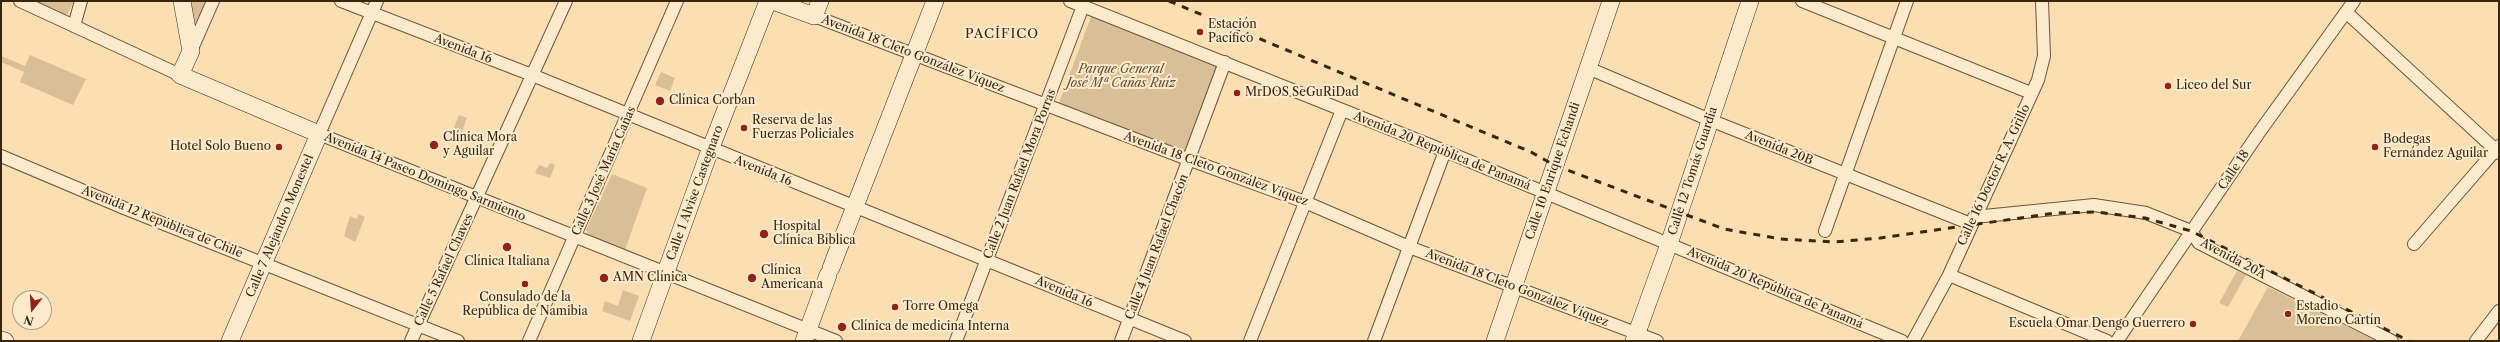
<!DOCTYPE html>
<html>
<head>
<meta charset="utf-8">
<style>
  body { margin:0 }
  #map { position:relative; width:2500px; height:342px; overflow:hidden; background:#fbdeb2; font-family:"Libre Caslon Text",serif }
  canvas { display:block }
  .frame { position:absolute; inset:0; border:2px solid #39260f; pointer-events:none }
  .north { position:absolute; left:12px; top:290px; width:40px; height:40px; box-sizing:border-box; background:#fceacd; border:1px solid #ae9c81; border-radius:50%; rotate:197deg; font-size:11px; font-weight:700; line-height:16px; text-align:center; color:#39260f }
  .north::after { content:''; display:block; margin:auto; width:14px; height:18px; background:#8f2418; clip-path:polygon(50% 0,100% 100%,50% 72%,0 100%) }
</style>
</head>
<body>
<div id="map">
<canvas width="2500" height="342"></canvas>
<div class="frame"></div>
<div class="north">N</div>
</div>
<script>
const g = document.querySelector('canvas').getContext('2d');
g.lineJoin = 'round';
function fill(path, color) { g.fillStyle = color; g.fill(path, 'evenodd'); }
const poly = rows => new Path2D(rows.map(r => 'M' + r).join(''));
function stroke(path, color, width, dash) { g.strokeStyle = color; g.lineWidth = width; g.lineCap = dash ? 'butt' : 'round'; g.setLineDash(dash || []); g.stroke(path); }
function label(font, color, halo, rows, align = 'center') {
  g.font = font + ' "Libre Caslon Text",serif'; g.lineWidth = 4; g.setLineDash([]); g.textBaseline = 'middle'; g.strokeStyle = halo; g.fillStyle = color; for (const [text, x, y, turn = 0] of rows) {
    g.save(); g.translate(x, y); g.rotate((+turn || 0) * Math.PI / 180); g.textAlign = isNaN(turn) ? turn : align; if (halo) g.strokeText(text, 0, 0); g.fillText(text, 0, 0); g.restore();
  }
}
const green = poly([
  [33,1,74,1,67,15],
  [191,1,209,1,194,36],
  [1092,14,1220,66,1186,153,1059,103],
  [30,55,86,79,73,105,20,82,24,72,1,62,1,56,25,66],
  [661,72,675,78,670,91,655,85],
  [459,115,467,118,458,143,449,140],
  [550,163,555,165,550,178,535,173,539,165,547,168],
  [612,174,647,188,625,250,590,237,586,230],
  [358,214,365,217,355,242,344,236,350,216,357,219],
  [2237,271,2246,275,2228,307,2219,303],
  [2268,287,2376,341,2238,341],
  [623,290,639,296,630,321,602,311,605,301,618,306]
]);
const street = poly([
  [20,1,180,75],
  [341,1,532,75,1185,341],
  [377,1,319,134,836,341],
  [1070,1,1445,151,1902,341],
  [1802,1,2031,93],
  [2346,12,2499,153],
  [814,16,1182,157,1305,202,1409,247,1657,341],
  [74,26,81,1],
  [191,51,213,1],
  [1588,68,1710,120,1971,224],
  [1,156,124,208,458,341],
  [1974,217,2094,205,2146,213,2191,231,2199,243,2392,341],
  [1825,231,1907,1],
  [2414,244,2499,146],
  [1949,275,2107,341],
  [411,341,566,1],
  [529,341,677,1],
  [956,341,1083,6],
  [1121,341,1225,62],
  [1250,341,1342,110],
  [1374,341,1445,151],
  [1913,341,1949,275,2038,80,2044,56,2042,1],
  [2117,341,2258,134,2354,1],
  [2476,341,2499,311]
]);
const secondary = poly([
  [182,1,191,51,180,75,319,134,230,341],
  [773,1,814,16,820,1],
  [831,268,935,1],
  [1,340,5,341],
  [641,341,710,150,768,1],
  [804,341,828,275],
  [1495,341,1611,1],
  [1634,341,1669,244,1750,1]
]);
const rail = poly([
  [1169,1,1531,152,1554,165,1724,229,1781,239,1834,242,1880,238,2055,213,2096,212,2145,218,2191,231,2409,341]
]);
const markers = [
  [1200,32,4,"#8f2418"],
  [2168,86,4,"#8f2418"],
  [1237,93,4,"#8f2418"],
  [660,101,5,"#8f2418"],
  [744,128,4,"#8f2418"],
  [434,145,5,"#8f2418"],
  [279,147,4,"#8f2418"],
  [2375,147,4,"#8f2418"],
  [764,234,5,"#8f2418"],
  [507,247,5,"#8f2418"],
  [604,278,5,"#8f2418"],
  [752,278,5,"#8f2418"],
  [525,284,4,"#8f2418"],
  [895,307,4,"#8f2418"],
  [2288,314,4,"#8f2418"],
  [2193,324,4,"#8f2418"],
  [842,327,5,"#8f2418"]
];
const poiNames = [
  ["Estación",1208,25],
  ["Pacífico",1208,39],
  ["Liceo del Sur",2176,86],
  ["MrDOS SeGuRiDad",1245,93],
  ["Clínica Corban",669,101],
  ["Reserva de las",752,121],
  ["Fuerzas Policiales",752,135],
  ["Clínica Mora",443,138],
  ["y Aguilar",443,152],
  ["Bodegas",2383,140],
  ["Fernández Aguilar",2383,154],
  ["Hotel Solo Bueno",271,147,"right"],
  ["Hospital",773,227],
  ["Clínica Bíblica",773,241],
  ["Clínica Italiana",507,262,"center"],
  ["Clínica",761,271],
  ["Americana",761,285],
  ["AMN Clínica",613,278],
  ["Consulado de la",525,298,"center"],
  ["República de Namibia",525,312,"center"],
  ["Torre Omega",903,307],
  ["Estadio",2296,307],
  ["Moreno Cartín",2296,321],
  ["Escuela Omar Dengo Guerrero",2185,324,"right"],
  ["Clínica de medicina Interna",851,327]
];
const streetNames = [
  ["Avenida 16",463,49,21],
  ["Avenida 18 Cleto González Víquez",913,54,21],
  ["Avenida 20B",1779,148,22],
  ["Avenida 20 República de Panamá",1442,151,22],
  ["Avenida 18 Cleto González Víquez",1216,169,20],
  ["Calle 18",2234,170,-56],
  ["Calle 3 José María Cañas",604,171,-66],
  ["Avenida 16",763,171,22],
  ["Calle 10 Enrique Echandi",1553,171,-71],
  ["Calle 12 Tomás Guardia",1693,171,-72],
  ["Calle 2 Juan Rafael Mora Porras",1020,174,-69],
  ["Calle 16 Doctor R. A. Grillo",1994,175,-65],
  ["Avenida 14 Paseo Domingo Sarmiento",425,177,22],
  ["Calle 1 Alvise Castegnaro",695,193,-70],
  ["Avenida 12 República de Chile",162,222,22],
  ["Calle 7 Alejandro Monestel",280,226,-67],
  ["Calle 4 Juan Rafael Chacón",1157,247,-69],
  ["Avenida 20A",2233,259,28],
  ["Calle 5 Rafael Chaves",444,270,-65],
  ["Avenida 18 Cleto González Víquez",1517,288,21],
  ["Avenida 20 República de Panamá",1775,288,23],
  ["Avenida 16",1064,292,23]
];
const parkNames = [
  ["Parque General",1121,70],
  ["José Mª Cañas Ruíz",1121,84]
];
const neighbourhoodNames = [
  ["PACÍFICO",1002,34]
];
fill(green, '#dabf96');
stroke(street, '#6a5438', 14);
stroke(secondary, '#39260f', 18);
stroke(street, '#fceacd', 12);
stroke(secondary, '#fceacd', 17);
stroke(rail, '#39260f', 3, [7, 7]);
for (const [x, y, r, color] of markers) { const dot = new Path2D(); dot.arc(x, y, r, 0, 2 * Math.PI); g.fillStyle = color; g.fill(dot); stroke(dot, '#fceacd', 1.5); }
label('12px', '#39260f', '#fceacd', poiNames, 'left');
label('12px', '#39260f', '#fceacd', streetNames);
label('italic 12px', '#614c31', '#fceacd', parkNames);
g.letterSpacing = '1px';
label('13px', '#39260f', '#fceacd', neighbourhoodNames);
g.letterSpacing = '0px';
</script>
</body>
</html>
